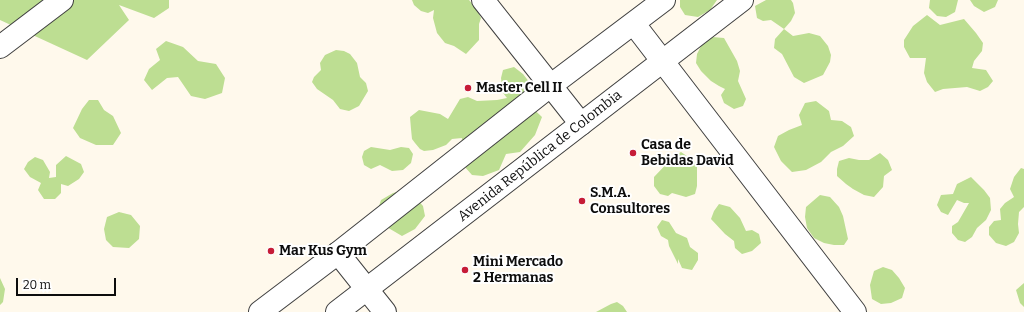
<!DOCTYPE html>
<html>
<head>
<meta charset="utf-8">
<style>
  body { margin:0 }
  #map { position:relative; width:1024px; height:312px; overflow:hidden; background:#fff9ec; font-family:Bitter,serif }
  canvas { display:block }
  .scale { position:absolute; left:16px; top:278px; width:100px; height:18px; box-sizing:border-box; border:2px solid #0d0d0d; border-top:0; padding-left:5px; font-size:12px; line-height:14px; white-space:nowrap; color:#0d0d0d; -webkit-text-stroke:3px #fff; paint-order:stroke }
</style>
</head>
<body>
<div id="map">
<canvas width="1024" height="312"></canvas>
<div class="scale">20 m</div>
</div>
<script>
const g = document.querySelector('canvas').getContext('2d');
g.lineJoin = 'round';
function fill(path, color) { g.fillStyle = color; g.fill(path, 'evenodd'); }
const poly = rows => new Path2D(rows.map(r => 'M' + r).join(''));
function stroke(path, color, width, dash) { g.strokeStyle = color; g.lineWidth = width; g.lineCap = dash ? 'butt' : 'round'; g.setLineDash(dash || []); g.stroke(path); }
function label(font, color, halo, rows, align = 'center') {
  g.font = font + ' Bitter,serif'; g.lineWidth = 4; g.setLineDash([]); g.textBaseline = 'middle'; g.strokeStyle = halo; g.fillStyle = color; for (const [text, x, y, turn = 0] of rows) {
    g.save(); g.translate(x, y); g.rotate((+turn || 0) * Math.PI / 180); g.textAlign = isNaN(turn) ? turn : align; if (halo) g.strokeText(text, 0, 0); g.fillText(text, 0, 0); g.restore();
  }
}
const forest = poly([
  [0,0,169,0,169,8,154,18,119,5,129,20,87,60,0,20],
  [412,0,469,0,476,8,481,18,479,24,479,40,466,54,454,46,445,43,437,33,433,18,434,10,428,13,421,11,414,5],
  [680,0,717,0,710,10,698,17,685,15,680,7],
  [766,0,791,0,793,3,795,13,791,21,784,29,793,36,809,33,820,36,828,46,831,55,830,62,823,75,804,83,794,77,782,54,774,48,775,39,784,29,771,20,763,21,757,18,755,6],
  [930,0,958,0,955,12,946,17,937,16,929,8],
  [970,0,998,0,995,7,984,12,974,6],
  [927,15,940,25,964,19,976,33,983,43,982,51,974,61,972,68,986,70,993,81,988,87,980,91,967,87,943,89,935,92,927,82,924,73,926,58,910,58,904,47,904,40,913,26],
  [712,37,724,38,737,61,740,71,738,81,746,99,743,106,734,109,724,103,721,95,725,89,719,86,711,81,701,71,696,63,697,54,703,42],
  [166,41,183,47,198,61,216,64,225,78,222,93,205,99,191,96,178,77,167,78,152,90,144,80,149,69,160,60,156,49],
  [336,50,344,51,350,54,357,63,360,77,366,83,368,91,359,106,349,111,340,109,333,100,317,89,312,82,314,77,321,70,320,63,325,55],
  [514,67,523,74,530,83,523,99,542,117,535,135,520,152,506,154,499,170,483,176,472,175,464,166,461,148,462,138,452,139,446,145,433,150,424,151,420,149,415,143,412,139,411,129,410,117,419,110,440,114,448,119,460,99,468,97,477,101,497,100,507,98,503,93,501,78,503,70],
  [89,100,98,100,104,110,113,116,121,133,113,145,96,145,80,138,73,128,82,109],
  [816,101,829,111,831,120,842,121,851,127,854,136,843,146,831,152,821,162,806,170,792,172,781,161,774,147,778,136,789,130,802,125,799,115,805,103],
  [371,147,390,150,401,147,409,148,413,154,411,163,403,170,392,171,380,165,371,169,364,165,362,157,364,151],
  [681,152,697,163,697,186,695,194,686,197,672,193,668,196,660,194,654,186,654,177,674,156],
  [880,153,888,160,892,170,884,176,883,187,874,197,864,195,853,189,846,184,837,176,837,169,839,161,849,158,859,160,869,160],
  [66,156,81,164,84,172,79,179,68,186,61,184,61,193,55,199,44,199,38,190,41,183,30,177,24,169,28,162,35,157,43,160,50,172,49,178,56,177,56,165],
  [1021,168,1024,169,1024,207,1019,212,1018,224,1019,233,1014,242,1006,246,996,243,989,235,989,227,994,221,1001,220,1000,209,1005,203,1014,197,1010,189,1014,177],
  [971,177,984,190,990,198,991,210,986,220,977,228,972,237,965,242,958,240,952,233,952,226,958,222,969,203,964,203,957,200,948,215,941,212,937,205,941,195,953,194,957,184],
  [408,189,423,206,425,216,415,229,402,236,385,226,377,212,381,200,393,193],
  [820,195,830,197,839,207,843,216,848,239,844,245,834,245,824,243,814,238,807,228,805,217,806,207],
  [719,204,730,207,740,218,746,231,752,230,759,234,761,243,752,251,742,254,735,248,734,241,725,234,711,219,714,211],
  [119,212,131,215,140,226,139,239,129,248,113,247,106,240,104,229,107,217],
  [662,220,669,222,676,233,687,238,690,247,698,253,698,260,692,270,682,268,678,259,678,264,669,246,668,240,661,236,657,227],
  [883,267,892,270,899,278,905,288,902,298,891,303,881,304,872,299,870,285,874,271],
  [0,278,5,289,3,302,0,305],
  [1024,283,1024,307,1020,303,1016,290],
  [617,302,623,306,627,312,596,312,611,304]
]);
const minor = poly([
  [483,0,581,124],
  [634,24,855,312],
  [0,47,62,0],
  [338,253,385,312]
]);
const tertiary = poly([
  [260,312,338,253,550,86,664,0],
  [337,312,742,0]
]);
const markers = [
  [468,88,4,"#c61c37"],
  [633,153,4,"#c61c37"],
  [582,201,4,"#c61c37"],
  [271,251,4,"#c61c37"],
  [465,270,4,"#c61c37"]
];
const poiNames = [
  ["Master Cell II",476,88],
  ["Casa de",641,145],
  ["Bebidas David",641,161],
  ["S.M.A.",590,193],
  ["Consultores",590,209],
  ["Mar Kus Gym",279,251],
  ["Mini Mercado",473,262],
  ["2 Hermanas",473,278]
];
const streetNames = [
  ["Avenida República de Colombia",540,156,-38]
];
fill(forest, '#bdde92');
stroke(minor, '#404040', 24);
stroke(tertiary, '#404040', 24);
stroke(minor, '#fff', 22);
stroke(tertiary, '#fff', 22);
for (const [x, y, r, color] of markers) { const dot = new Path2D(); dot.arc(x, y, r, 0, 2 * Math.PI); g.fillStyle = color; g.fill(dot); stroke(dot, '#fff', 1.5); }
label('bold 14px', '#0d0d0d', '#fff', poiNames, 'left');
label('14px', '#0d0d0d', '#fff', streetNames);
</script>
</body>
</html>
